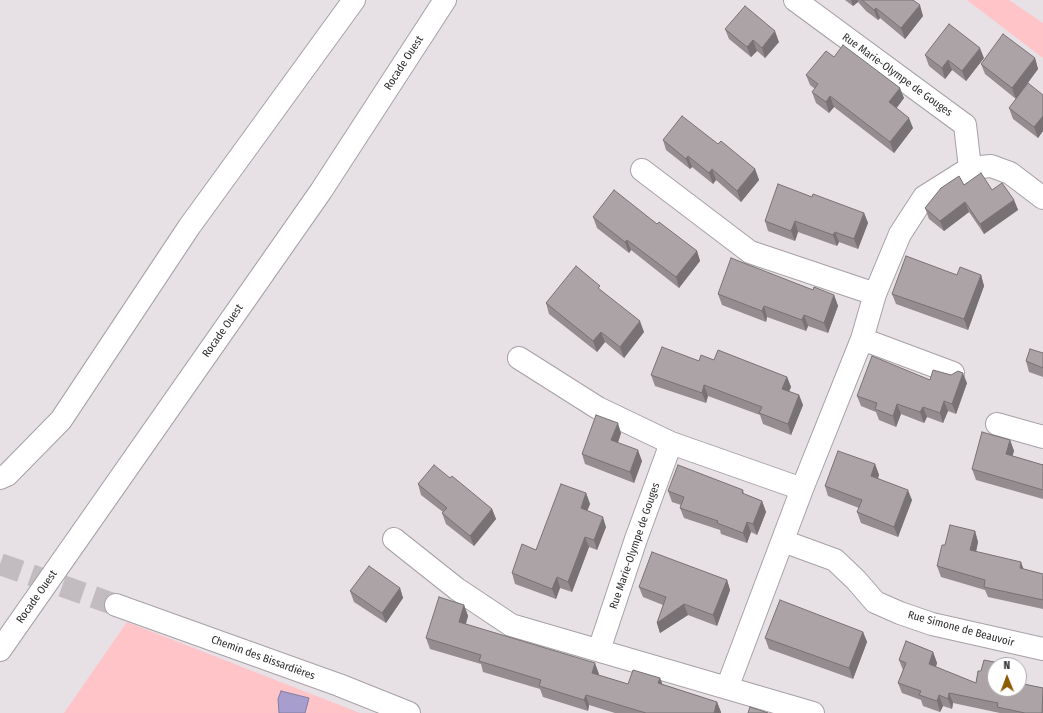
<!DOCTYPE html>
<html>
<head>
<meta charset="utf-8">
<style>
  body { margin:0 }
  #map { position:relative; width:1043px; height:713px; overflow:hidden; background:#e7e0e5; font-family:"Fira Sans Condensed",sans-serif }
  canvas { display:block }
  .north { position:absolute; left:987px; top:657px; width:40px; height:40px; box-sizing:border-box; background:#fff; border:1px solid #acabac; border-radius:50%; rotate:359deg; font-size:11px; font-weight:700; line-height:16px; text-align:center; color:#2f2d2f }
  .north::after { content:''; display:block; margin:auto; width:14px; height:18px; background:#8c5c04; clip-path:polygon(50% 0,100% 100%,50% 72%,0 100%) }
</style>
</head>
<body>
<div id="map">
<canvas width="1043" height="713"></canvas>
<div class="north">N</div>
</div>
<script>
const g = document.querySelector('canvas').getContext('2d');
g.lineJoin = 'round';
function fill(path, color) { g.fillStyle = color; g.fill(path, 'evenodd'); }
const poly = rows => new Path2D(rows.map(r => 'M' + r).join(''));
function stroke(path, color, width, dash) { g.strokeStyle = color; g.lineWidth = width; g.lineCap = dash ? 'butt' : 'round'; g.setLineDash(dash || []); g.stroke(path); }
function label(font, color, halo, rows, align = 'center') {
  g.font = font + ' "Fira Sans Condensed",sans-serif'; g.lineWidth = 3; g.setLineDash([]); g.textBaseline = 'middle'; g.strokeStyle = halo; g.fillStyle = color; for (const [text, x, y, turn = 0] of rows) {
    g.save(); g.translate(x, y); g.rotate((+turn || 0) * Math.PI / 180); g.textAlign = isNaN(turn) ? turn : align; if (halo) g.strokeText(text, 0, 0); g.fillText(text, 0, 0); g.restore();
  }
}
const green = poly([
  [967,0,1009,0,1043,23,1043,58],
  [127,622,360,713,64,713]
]);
const water = poly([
  [281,691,309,698,305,713,279,713,278,699,281,691]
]);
const streetTunnel = poly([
  [0,564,116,605]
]);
const street = poly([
  [795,0,965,125,970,168],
  [642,170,750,252,875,294],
  [862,339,953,373],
  [519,358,598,408,671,443,802,489],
  [997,424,1043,437],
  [0,478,7,475,61,420,189,227,354,0],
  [394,539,457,589,511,625,813,713],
  [783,541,835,560,856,580,875,602,900,613,932,624,1043,649],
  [116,605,339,685,409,713],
  [599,650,636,539,671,443],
  [727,688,802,489,862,339,875,294,900,234,924,197,970,168,991,166,1010,173,1043,198]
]);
const primary = poly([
  [0,650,321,191,445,0]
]);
const wall = poly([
  [845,0,913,0,923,16,905,39,880,18,878,20,866,11,858,2,853,6],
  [725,29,779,42,765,58,757,51,751,57,729,39],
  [925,55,984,58,966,81,952,70,945,79,929,66],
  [834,57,904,98,896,108,913,128,894,153,834,107,829,113,816,103,812,92,815,89,810,85,806,75],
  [1035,58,1038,69,1016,99,985,74,981,64],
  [1043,95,1043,131,1038,138,1013,119,1009,108],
  [663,140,718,144,755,169,759,180,741,202,716,180,713,184,692,167,690,169,666,150],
  [964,185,992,190,1014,200,1018,210,984,234,969,212,944,231,929,219,925,208],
  [812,197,864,213,868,223,858,249,839,242,837,246,798,232,795,241,768,231,765,221],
  [593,217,657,224,697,251,700,261,679,288,631,250,629,253,597,228],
  [957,275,981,275,984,286,968,330,896,304,892,294],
  [601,290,644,332,624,358,605,342,597,352,549,314,546,303],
  [813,290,834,295,838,306,828,333,808,326,806,331,767,317,766,322,722,305,718,294],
  [1043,353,1043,377,1029,372,1026,361],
  [714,360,787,377,791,387,789,391,799,395,803,405,791,435,763,424,760,415,708,396,706,403,655,386,651,375,699,361],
  [930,380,967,383,956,414,948,411,943,423,927,417,924,423,901,414,896,427,879,420,876,412,861,406,857,396],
  [621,433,618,443,642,461,634,483,585,464,582,454],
  [1010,440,1014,451,1012,456,1043,465,1043,464,1043,499,976,480,972,469],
  [875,464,879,475,878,478,912,500,898,537,861,523,857,512,859,508,828,496,825,486],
  [450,478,492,509,496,519,474,546,446,524,442,513,443,512,421,495,418,484],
  [743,490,744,494,762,501,766,512,757,535,751,532,747,543,721,534,720,530,684,518,680,508,681,505,672,502,668,491],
  [586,493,590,504,587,511,606,527,597,550,589,547,572,592,560,588,556,599,515,584,512,573,536,550],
  [975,531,978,542,976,552,1023,569,1043,574,1043,609,988,597,985,590,941,577,937,566],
  [727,580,730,590,717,626,688,615,660,633,657,623,663,605,643,597,639,587],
  [400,588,403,598,386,623,354,602,350,591],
  [464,605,468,616,466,624,599,674,598,675,628,684,660,678,662,684,717,702,721,713,615,713,589,705,588,711,543,697,540,689,483,672,481,664,430,649,426,638],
  [863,632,867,642,853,679,769,649,765,638],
  [906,641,933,652,937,663,936,667,976,683,978,671,981,671,984,660,1004,664,1004,665,995,665,995,689,1019,689,1019,683,1043,688,1043,713,1000,713,953,703,952,709,943,706,940,712,923,706,921,700,902,693,898,683,903,670,899,660]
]);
const shadedWall = poly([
  [851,0,858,0,858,2,853,6],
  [920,5,923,16,905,39,901,28],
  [876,8,880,18,878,20,874,10],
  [775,31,779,42,765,58,762,48],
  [753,40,757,51,751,57,747,47],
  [980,48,984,58,966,81,962,71],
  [1035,58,1038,69,1016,99,1012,88],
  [948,60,952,70,945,79,942,68],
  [900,88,904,98,893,113,889,102],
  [830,96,834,107,829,113,826,102],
  [1043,116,1043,131,1038,138,1034,127],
  [909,118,913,128,894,153,890,142],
  [688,156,692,167,690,169,686,159],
  [712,169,716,180,713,184,709,173],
  [755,169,759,180,741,202,737,191],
  [1014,200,1018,210,984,234,980,224],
  [965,202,969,212,944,231,940,221],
  [864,213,868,223,858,249,854,239],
  [795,221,798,232,795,241,791,231],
  [835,232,839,242,837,246,833,235],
  [627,240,631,250,629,253,625,242],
  [697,251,700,261,679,288,676,277],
  [981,275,984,286,968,330,964,319],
  [834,295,838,306,828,333,824,323],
  [764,306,767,317,766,322,762,311],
  [804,315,808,326,806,331,802,320],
  [640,321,644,332,624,358,620,347],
  [601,332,605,342,597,352,593,341],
  [963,373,967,383,956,414,952,404],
  [787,377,791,387,786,399,782,389],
  [704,385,708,396,706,403,702,393],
  [799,395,803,405,791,435,788,424],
  [944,401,948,411,943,423,940,413],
  [897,404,901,414,896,427,893,416],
  [923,407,927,417,924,423,920,412],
  [618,423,621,433,615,451,611,440],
  [1010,440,1014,451,1010,465,1006,454],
  [638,450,642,461,634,483,630,472],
  [875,464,879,475,875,486,871,476],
  [908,490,912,500,898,537,894,527],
  [586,493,590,504,584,519,581,508],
  [762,501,766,512,757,535,753,524],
  [492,509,496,519,474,546,470,536],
  [603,517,606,527,597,550,594,540],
  [747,522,751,532,747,543,743,533],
  [975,531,978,542,974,561,970,550],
  [585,537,589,547,572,592,568,582],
  [1021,562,1025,573,1020,568],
  [557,577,560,588,556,599,552,589],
  [727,580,730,590,717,626,713,615],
  [400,588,403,598,386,623,382,613],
  [684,604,688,615,660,633,657,623],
  [464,605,468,616,463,632,459,622],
  [863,632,867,642,853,679,849,668],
  [933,652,937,663,933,675,929,664],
  [595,663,599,674,596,684,592,673],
  [660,678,664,688,658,683],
  [949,693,953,703,952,709,948,699],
  [586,695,589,705,588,711,584,700],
  [939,695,943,706,940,712,937,701],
  [717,702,721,712,721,713,714,713]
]);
const building = poly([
  [862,0,913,0,920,5,901,28,876,8,874,10,862,0],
  [745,6,775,31,762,48,753,40,747,47,725,29,745,6],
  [949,24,980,48,962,71,948,60,942,68,925,55,949,24],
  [1003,34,1035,58,1012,88,981,64,1003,34],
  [843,45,900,88,889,102,909,118,890,142,830,96,826,102,812,92,818,84,806,75,826,51,834,57,843,45],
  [1028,83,1043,95,1043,116,1034,127,1009,108,1028,83],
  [682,116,718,144,721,141,755,169,737,191,712,169,709,173,688,156,686,159,663,140,682,116],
  [981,173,992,190,1002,183,1014,200,980,224,965,202,940,221,925,208,941,188,959,176,964,185,981,173],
  [778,184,812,197,813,194,864,213,854,239,835,232,833,235,795,221,791,231,765,221,778,184],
  [614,190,657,224,659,222,697,251,676,277,627,240,625,242,593,217,614,190],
  [906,256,957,275,960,267,981,275,964,319,892,294,906,256],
  [731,258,813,290,814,287,834,295,824,323,804,315,802,320,764,306,762,311,718,294,731,258],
  [576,266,600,286,598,288,640,321,620,347,601,332,593,341,546,303,576,266],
  [662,347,699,361,701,355,714,360,718,350,787,377,782,389,799,395,788,424,759,413,762,407,704,385,702,393,651,375,662,347],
  [1030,349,1043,353,1043,368,1026,361,1030,349],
  [872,356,930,380,933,370,951,375,958,371,963,373,952,404,944,401,940,413,923,407,920,412,897,404,893,416,875,409,877,403,857,396,872,356],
  [596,415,618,423,611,440,638,450,630,472,582,454,596,415],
  [982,432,1010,440,1006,454,1043,465,1043,464,1043,490,972,469,982,432],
  [838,451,875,464,871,476,908,490,894,527,857,512,862,500,825,486,838,451],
  [434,465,450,478,452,476,492,509,470,536,442,513,447,508,418,484,434,465],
  [678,465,743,490,742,493,762,501,753,524,747,522,743,533,717,523,718,521,680,508,684,497,668,491,678,465],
  [561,484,586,493,581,508,603,517,594,540,585,537,568,582,557,577,552,589,512,573,522,544,536,550,561,484],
  [950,525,975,531,970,550,1021,562,1020,568,1043,574,1043,600,984,587,985,580,937,566,942,545,945,545,950,525],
  [652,552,727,580,713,615,684,604,657,623,666,597,639,587,652,552],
  [369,566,400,588,382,613,350,591,369,566],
  [439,597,464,605,459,622,595,663,592,673,628,684,633,670,660,678,658,683,717,702,714,713,646,713,586,695,584,700,539,686,541,680,479,661,481,655,426,638,439,597],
  [780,600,863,632,849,668,765,638,780,600],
  [906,641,933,652,929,664,976,683,978,671,981,671,984,660,1004,664,1004,665,995,665,995,689,1019,689,1019,683,1043,688,1042,713,1025,713,997,707,998,703,949,693,948,699,939,695,937,701,919,695,921,691,898,683,906,663,899,660,906,641],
  [750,707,768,713,748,713,750,707]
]);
const streetNames = [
  ["Rocade Ouest",404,63,-57],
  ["Rue Marie-Olympe de Gouges",897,75,36],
  ["Rocade Ouest",223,331,-55],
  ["Rue Marie-Olympe de Gouges",635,546,-71],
  ["Rocade Ouest",37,597,-55],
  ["Rue Simone de Beauvoir",961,629,15],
  ["Chemin des Bissardières",263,658,20]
];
fill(green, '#fec4c8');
fill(water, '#a79ece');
stroke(water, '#837c9e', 1);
stroke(streetTunnel, '#c2bcc1', 22, [22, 11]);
stroke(street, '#a7a0a6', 24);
stroke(primary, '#a7a0a6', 24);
stroke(street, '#fff', 22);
stroke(primary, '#fff', 22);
fill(wall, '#948c8f');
fill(shadedWall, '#787274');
fill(building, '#aca3a6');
stroke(building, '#787274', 1);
label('11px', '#2f2d2f', '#fff', streetNames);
</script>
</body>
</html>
